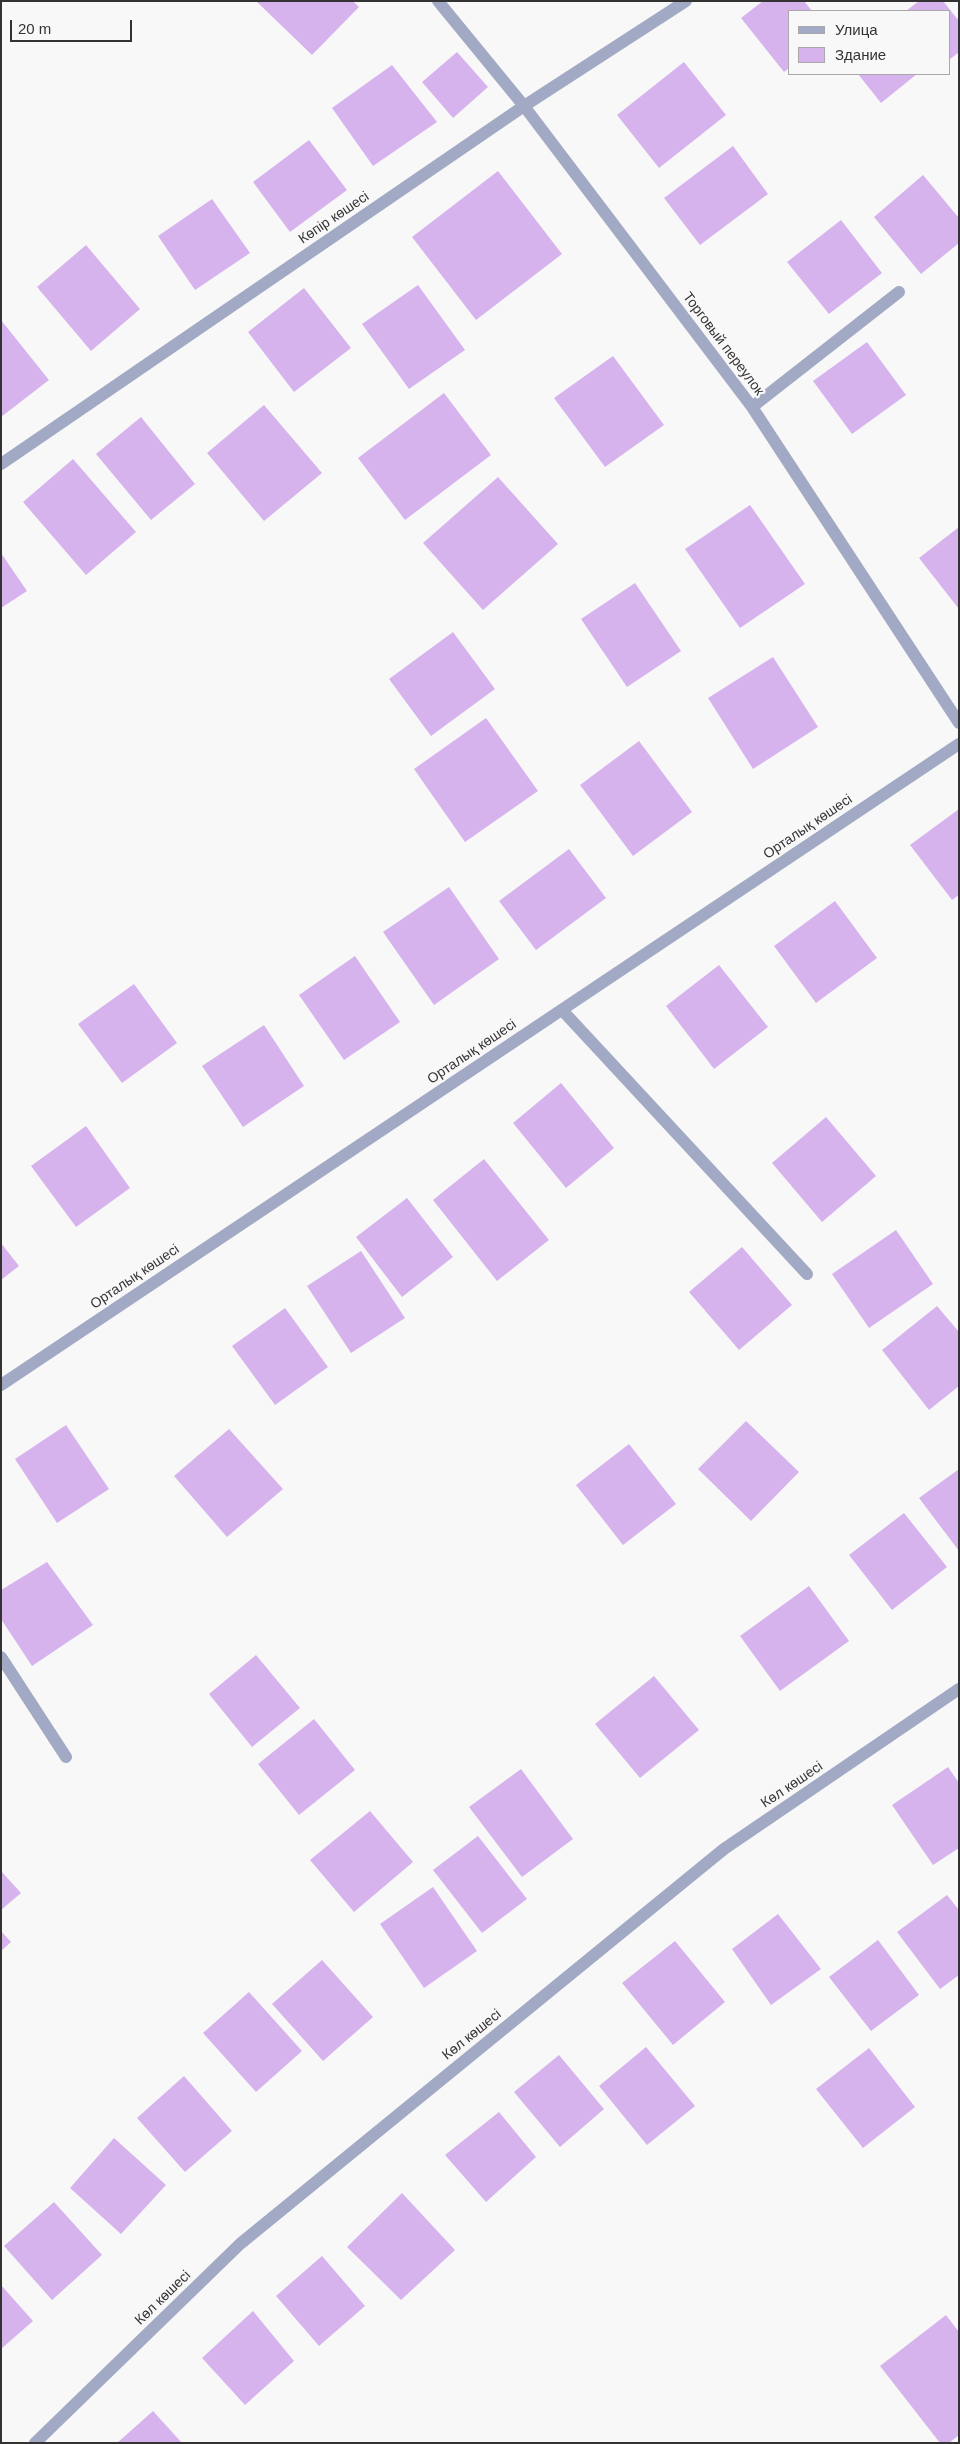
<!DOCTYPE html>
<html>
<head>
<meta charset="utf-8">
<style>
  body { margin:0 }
  #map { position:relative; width:960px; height:2444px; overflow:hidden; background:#f8f8f9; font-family:Helvetica,sans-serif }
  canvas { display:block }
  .frame { position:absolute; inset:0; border:2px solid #333334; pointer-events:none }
  .legend { position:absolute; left:788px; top:10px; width:162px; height:65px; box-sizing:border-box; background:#f8f8f9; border:1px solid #a9a9aa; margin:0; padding:6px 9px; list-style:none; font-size:15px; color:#333334 }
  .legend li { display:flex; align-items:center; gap:10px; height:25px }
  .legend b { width:25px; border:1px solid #a9a9aa }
  .scale { position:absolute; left:10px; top:20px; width:122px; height:22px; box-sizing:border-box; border:2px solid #333334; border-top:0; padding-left:6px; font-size:15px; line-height:18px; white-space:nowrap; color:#333334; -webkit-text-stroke:4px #f8f8f9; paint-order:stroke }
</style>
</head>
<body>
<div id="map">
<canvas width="960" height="2444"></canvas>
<div class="frame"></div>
<ul class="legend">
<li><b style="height:6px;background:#a1a9c4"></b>Улица</li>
<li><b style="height:14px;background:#d7b3ee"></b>Здание</li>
</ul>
<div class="scale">20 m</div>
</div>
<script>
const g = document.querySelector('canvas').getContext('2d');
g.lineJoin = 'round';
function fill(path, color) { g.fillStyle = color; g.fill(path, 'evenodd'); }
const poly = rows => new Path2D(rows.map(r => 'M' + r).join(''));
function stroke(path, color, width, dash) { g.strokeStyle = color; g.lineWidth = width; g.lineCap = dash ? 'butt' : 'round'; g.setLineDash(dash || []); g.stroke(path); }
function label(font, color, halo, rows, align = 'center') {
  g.font = font + ' Helvetica,sans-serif'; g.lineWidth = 4.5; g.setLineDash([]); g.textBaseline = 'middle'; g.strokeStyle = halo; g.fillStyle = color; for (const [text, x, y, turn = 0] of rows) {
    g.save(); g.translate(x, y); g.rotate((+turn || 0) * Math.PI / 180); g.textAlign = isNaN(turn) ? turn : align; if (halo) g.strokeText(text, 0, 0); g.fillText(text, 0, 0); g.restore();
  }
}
const building = poly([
  [256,1,353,1,359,7,312,55],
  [763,1,804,1,812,11,789,11,789,68,784,72,741,18],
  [919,1,943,1,959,21,959,52,949,60,949,11,906,11],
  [457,52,488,87,453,118,422,82],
  [684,62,726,115,659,168,617,115],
  [392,65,437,122,373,166,332,108],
  [858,74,917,74,881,103],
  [309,140,347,190,290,232,253,182],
  [733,146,768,194,700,245,664,198],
  [498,171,562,254,476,320,412,237],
  [923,175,959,218,959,243,921,274,874,217],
  [212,199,250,253,195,290,158,236],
  [841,220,882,273,829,314,787,262],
  [86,245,140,309,91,351,37,287],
  [418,285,465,350,409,389,362,324],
  [304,288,351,348,294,392,248,332],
  [1,320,49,380,1,417],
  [867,342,906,395,852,434,813,381],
  [613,356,664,425,605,467,554,398],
  [444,393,491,455,405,520,358,458],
  [264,405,322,473,264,521,207,453],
  [141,417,195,484,151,520,96,454],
  [73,459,136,532,86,575,23,502],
  [498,477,558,544,483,610,423,543],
  [750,505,805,584,740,628,685,549],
  [959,527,959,609,919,558],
  [1,553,27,591,1,608],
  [635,583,681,651,627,687,581,619],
  [453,632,495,689,431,736,389,679],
  [773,657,818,727,753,769,708,698],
  [486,718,538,791,465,842,414,769],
  [639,741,692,812,633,856,580,785],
  [959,809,959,895,952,900,910,845],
  [569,849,606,898,536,950,499,901],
  [449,887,499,959,434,1005,383,932],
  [835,901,877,958,816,1003,774,946],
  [355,956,400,1022,344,1060,299,995],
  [719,965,768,1027,714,1069,666,1006],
  [134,984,177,1043,122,1083,78,1024],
  [264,1025,304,1086,243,1127,202,1066],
  [561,1083,614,1148,566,1188,513,1123],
  [826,1117,876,1176,822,1222,772,1163],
  [86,1126,130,1188,76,1227,31,1166],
  [484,1159,549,1240,497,1281,433,1200],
  [407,1198,453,1257,402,1297,356,1237],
  [896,1230,933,1284,869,1328,832,1274],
  [1,1243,19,1266,1,1280],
  [742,1247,792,1305,739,1350,689,1292],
  [361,1251,405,1318,351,1353,307,1286],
  [937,1306,959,1332,959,1386,929,1410,882,1350],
  [285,1308,328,1367,275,1405,232,1346],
  [746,1421,799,1472,751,1521,698,1469],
  [66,1425,109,1489,57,1523,15,1459],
  [229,1429,283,1489,227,1537,174,1476],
  [629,1444,676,1504,623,1545,576,1485],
  [959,1469,959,1551,919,1498],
  [904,1513,947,1567,892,1610,849,1555],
  [47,1562,93,1625,32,1666,1,1619,1,1590],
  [809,1586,849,1641,780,1691,740,1636],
  [256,1655,300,1708,252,1747,209,1694],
  [654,1676,699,1730,640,1778,595,1724],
  [314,1719,355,1770,299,1815,258,1764],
  [948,1767,959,1783,959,1848,933,1865,892,1805],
  [521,1769,573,1839,522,1877,469,1807],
  [370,1811,413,1862,354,1912,310,1860],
  [478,1836,527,1899,482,1933,433,1870],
  [1,1871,21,1893,1,1910],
  [433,1887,477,1951,424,1988,380,1924],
  [947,1895,959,1910,959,1975,940,1989,897,1932],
  [778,1914,821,1969,771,2005,732,1949],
  [1,1931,11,1942,1,1951],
  [878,1940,919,1995,871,2031,829,1977],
  [675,1941,725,2002,673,2045,622,1983],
  [322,1960,373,2017,323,2061,272,2004],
  [249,1992,302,2051,256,2092,203,2033],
  [646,2047,695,2106,647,2145,599,2086],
  [869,2048,915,2107,863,2148,816,2089],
  [559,2055,604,2109,560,2147,514,2092],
  [184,2076,232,2131,185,2172,137,2118],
  [499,2112,536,2157,486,2202,445,2155],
  [114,2138,166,2185,121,2234,70,2188],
  [402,2193,455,2250,401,2300,347,2247],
  [54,2202,102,2255,52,2300,4,2246],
  [322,2256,365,2306,319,2346,276,2296],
  [1,2285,33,2321,1,2349],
  [253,2311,294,2361,245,2405,202,2358],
  [946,2315,959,2332,959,2435,949,2443,940,2443,880,2366],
  [153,2411,182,2443,117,2443]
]);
const service = poly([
  [1,1657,66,1757]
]);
const minor = poly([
  [438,1,524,106,752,407,959,723],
  [752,407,899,292],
  [1,464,524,106,686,1],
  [562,1010,807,1274],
  [1,1385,959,744],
  [35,2443,240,2244,724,1849,959,1689]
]);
const streetNames = [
  ["Көпір көшесі",334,218,-34],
  ["Торговый переулок",723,344,53],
  ["Орталық көшесі",808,827,-34],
  ["Орталық көшесі",472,1052,-34],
  ["Орталық көшесі",135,1277,-34],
  ["Көл көшесі",792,1785,-34],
  ["Көл көшесі",472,2035,-39],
  ["Көл көшесі",163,2298,-44]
];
fill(building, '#d7b3ee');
stroke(service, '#a1a9c4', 12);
stroke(minor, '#a1a9c4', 12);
label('14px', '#333334', '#f8f8f9', streetNames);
</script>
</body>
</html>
